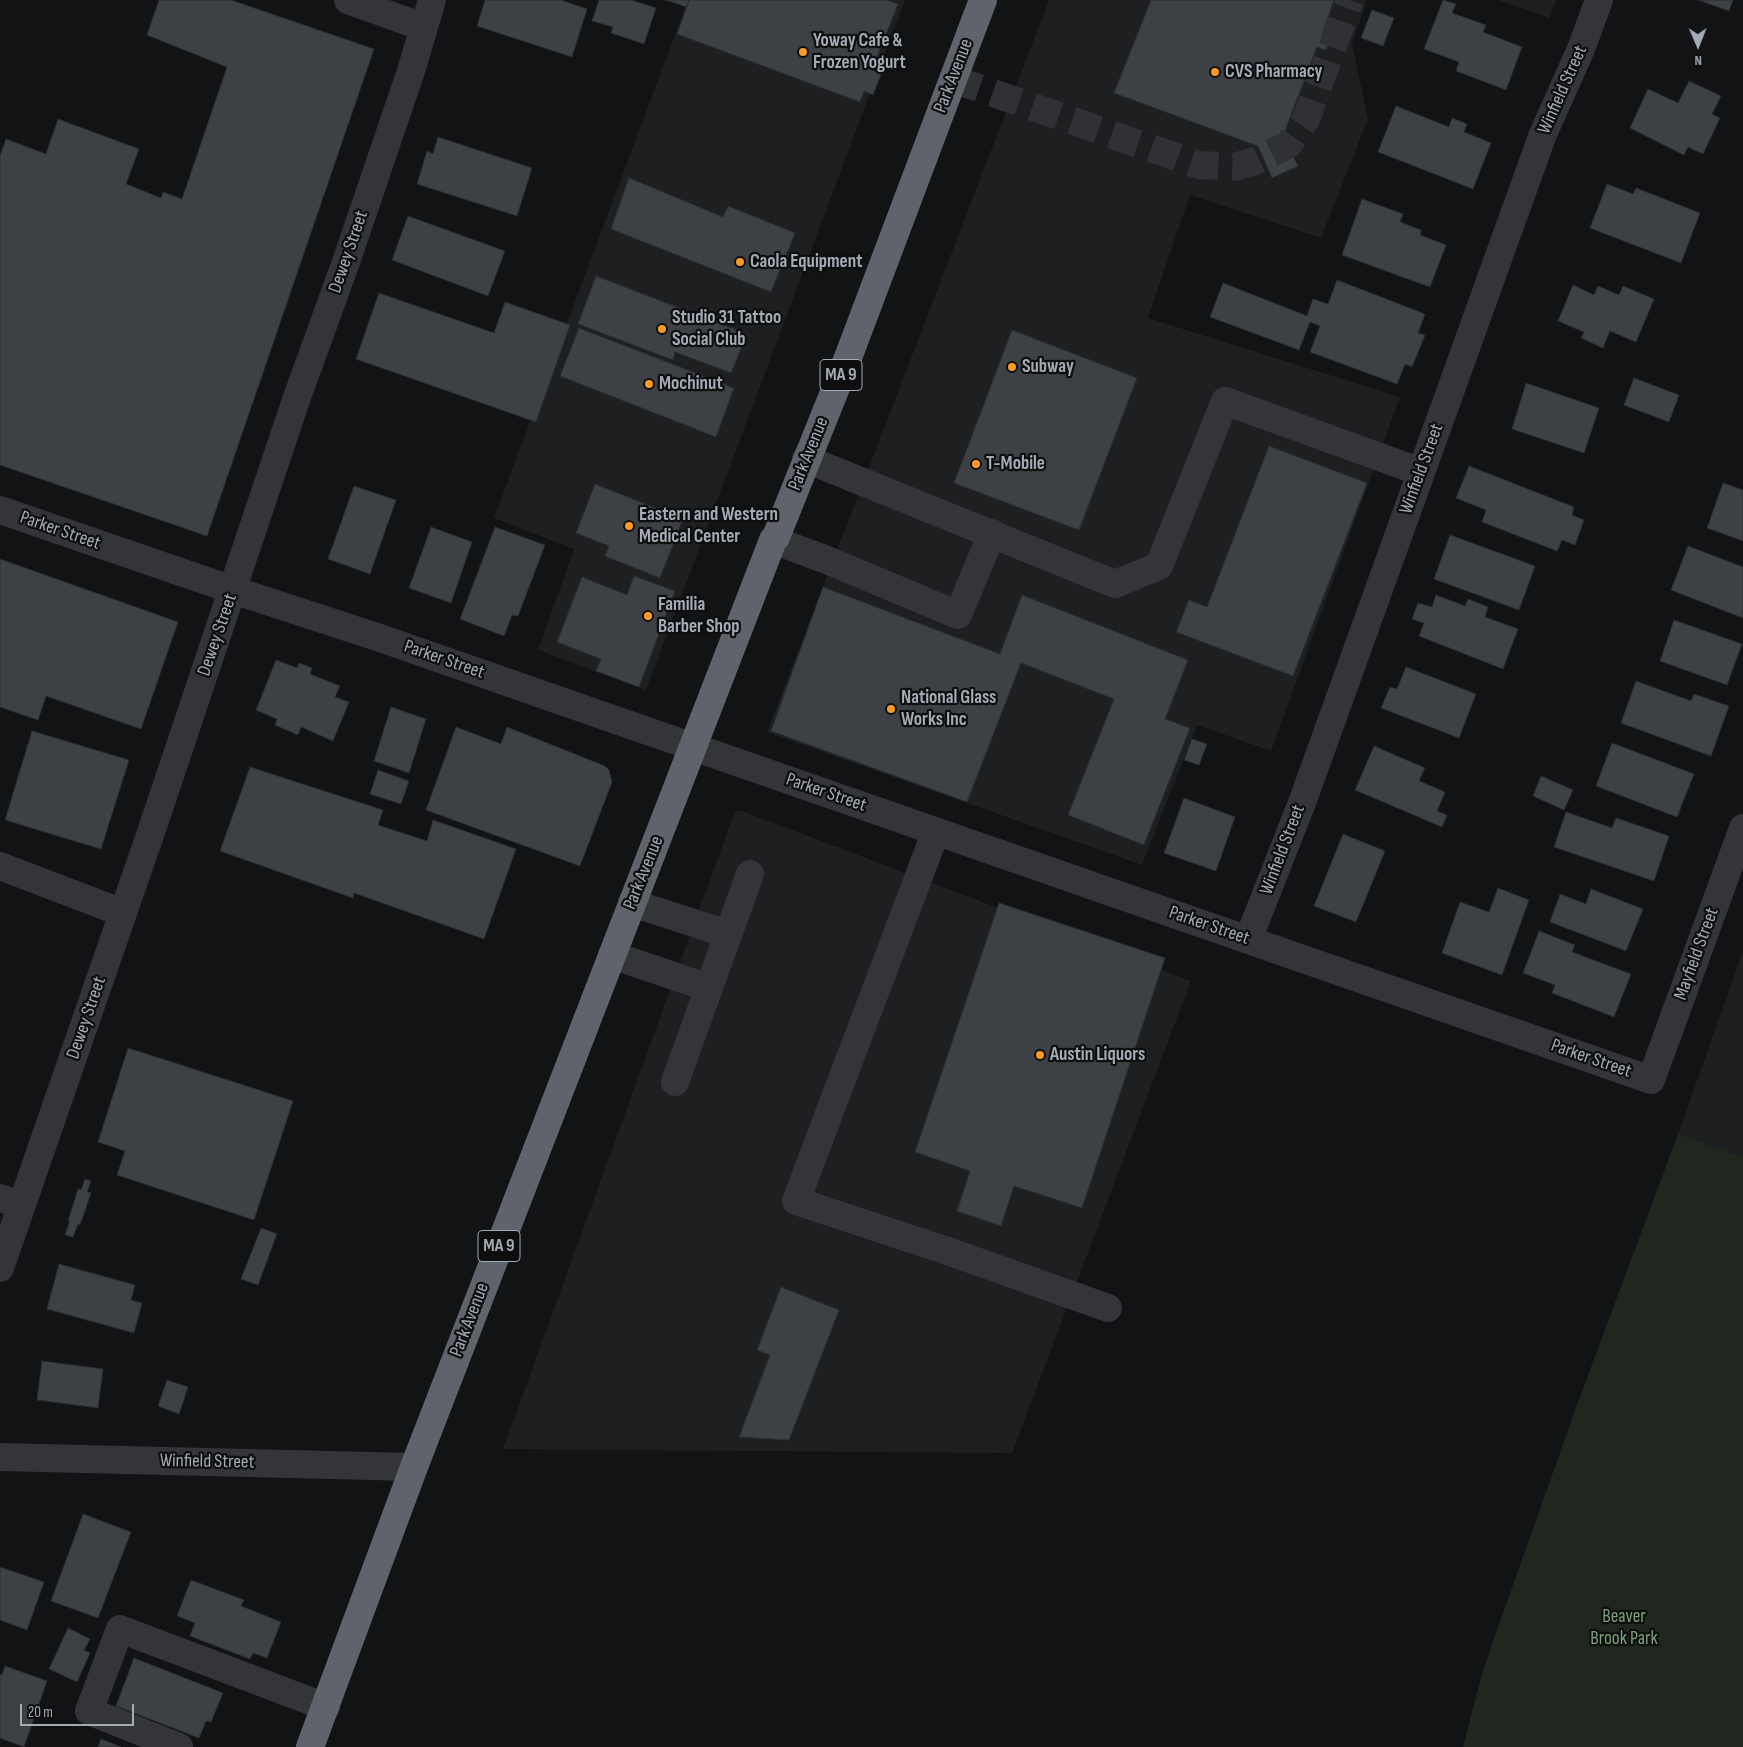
<!DOCTYPE html>
<html>
<head>
<meta charset="utf-8">
<style>
  body { margin:0 }
  #map { position:relative; width:1743px; height:1747px; overflow:hidden; background:#121314; font-family:"Sofia Sans Condensed",sans-serif }
  canvas { display:block }
  .north { position:absolute; left:1673px; top:20px; width:50px; height:50px; -webkit-text-stroke:4px #0e0e0f; paint-order:stroke; rotate:179deg; font-size:14px; font-weight:700; line-height:20px; text-align:center; color:#a3abb6 }
  .north::after { content:''; display:block; margin:auto; width:18px; height:22px; background:#a3abb6; clip-path:polygon(50% 0,100% 100%,50% 72%,0 100%) }
  .scale { position:absolute; left:20px; top:1704px; width:114px; height:22px; box-sizing:border-box; border:2px solid #a3abb6; border-top:0; padding-left:6px; font-size:15px; line-height:18px; white-space:nowrap; color:#a3abb6; -webkit-text-stroke:4px #0e0e0f; paint-order:stroke }
</style>
</head>
<body>
<div id="map">
<canvas width="1743" height="1747"></canvas>
<div class="north">N</div>
<div class="scale">20 m</div>
</div>
<script>
const g = document.querySelector('canvas').getContext('2d');
g.lineJoin = 'round';
function fill(path, color) { g.fillStyle = color; g.fill(path, 'evenodd'); }
const poly = rows => new Path2D(rows.map(r => 'M' + r).join(''));
function stroke(path, color, width, dash) { g.strokeStyle = color; g.lineWidth = width; g.lineCap = dash ? 'butt' : 'round'; g.setLineDash(dash || []); g.stroke(path); }
function label(font, color, halo, rows, align = 'center') {
  g.font = font + ' "Sofia Sans Condensed",sans-serif'; g.lineWidth = 4.5; g.setLineDash([]); g.textBaseline = 'middle'; g.strokeStyle = halo; g.fillStyle = color; for (const [text, x, y, turn = 0] of rows) {
    g.save(); g.translate(x, y); g.rotate((+turn || 0) * Math.PI / 180); g.textAlign = isNaN(turn) ? turn : align; if (halo) g.strokeText(text, 0, 0); g.fillText(text, 0, 0); g.restore();
  }
}
const built = poly([
  [688,0,905,0,646,690,538,650,574,549,494,518],
  [1049,0,1367,0,1352,44,1368,119,1321,238,1190,195,1148,318,1400,397,1271,751,1197,725,1142,865,767,732],
  [1498,0,1556,0,1550,18],
  [735,811,742,811,1191,981,1012,1453,503,1449],
  [1743,951,1743,1157,1678,1134]
]);
const green = poly([
  [1678,1134,1743,1157,1743,1747,1463,1747,1481,1677,1494,1638,1578,1402]
]);
const building = poly([
  [159,0,231,0,374,49,207,536,0,465,0,156,6,139,46,154,58,119,139,149,126,184,161,198,163,192,182,199,227,67,147,35,159,0],
  [485,0,561,0,587,9,572,57,477,26,485,0],
  [599,0,631,0,656,8,644,44,611,33,613,27,592,21,599,0],
  [665,0,689,0,687,7,665,0],
  [689,0,887,0,898,4,872,70,881,74,873,95,864,91,860,102,677,34,689,0],
  [1151,0,1334,0,1322,35,1330,37,1326,50,1317,47,1283,136,1298,166,1272,178,1258,146,1114,93,1151,0],
  [1443,0,1456,4,1452,13,1486,25,1483,32,1522,47,1506,90,1456,71,1459,62,1424,49,1443,0],
  [1698,0,1733,0,1729,11,1698,0],
  [1372,10,1394,18,1383,46,1361,38,1372,10],
  [1689,81,1721,96,1712,114,1720,118,1703,154,1688,147,1684,155,1630,128,1648,89,1678,103,1689,81],
  [1396,106,1449,127,1452,118,1467,124,1464,132,1491,143,1473,189,1378,152,1396,106],
  [438,137,532,168,517,216,417,184,427,151,433,154,438,137],
  [629,178,723,217,728,206,795,233,771,292,611,229,629,178],
  [1607,184,1633,194,1636,188,1700,213,1681,263,1590,228,1607,184],
  [1362,199,1403,214,1400,222,1421,230,1420,235,1446,245,1430,287,1342,255,1362,199],
  [408,216,505,251,488,296,392,260,408,216],
  [596,276,747,334,731,373,675,352,673,360,578,324,596,276],
  [1337,280,1425,314,1418,333,1425,335,1412,367,1405,364,1397,384,1310,352,1320,326,1310,322,1299,350,1210,317,1223,283,1307,316,1313,299,1328,304,1337,280],
  [1573,285,1594,295,1598,286,1619,295,1623,286,1654,299,1636,342,1610,331,1603,348,1581,338,1584,332,1558,321,1573,285],
  [379,293,494,333,505,302,570,325,536,422,356,359,379,293],
  [579,328,734,388,716,437,560,376,579,328],
  [1012,330,1137,378,1079,530,954,483,1012,330],
  [1634,378,1679,395,1669,422,1624,405,1634,378],
  [1526,383,1599,408,1584,453,1512,429,1526,383],
  [1269,446,1367,483,1293,676,1176,632,1189,600,1207,607,1269,446],
  [1469,466,1574,507,1572,515,1584,520,1575,545,1562,540,1557,551,1482,522,1486,510,1456,498,1469,466],
  [1723,483,1743,490,1743,541,1707,528,1723,483],
  [595,484,683,519,660,578,605,556,609,546,576,533,595,484],
  [354,486,396,500,370,574,328,559,354,486],
  [431,527,472,542,451,603,409,588,431,527],
  [495,527,545,545,518,616,512,615,504,636,460,619,495,527],
  [1450,535,1535,566,1519,610,1434,579,1450,535],
  [1688,546,1743,567,1743,618,1671,590,1688,546],
  [0,559,178,622,141,729,46,696,38,720,0,707,0,559],
  [634,576,675,591,639,687,596,671,601,659,557,642,582,577,627,595,634,576],
  [823,587,1000,654,1022,595,1188,660,1165,719,1190,728,1144,845,1068,815,1114,699,1021,663,967,802,771,731,823,587],
  [1436,595,1465,606,1468,599,1488,607,1485,617,1518,629,1503,669,1419,636,1424,623,1412,619,1418,603,1432,607,1436,595],
  [1674,620,1742,644,1727,685,1660,661,1674,620],
  [276,660,297,668,299,663,312,668,310,674,340,686,335,697,349,702,333,741,301,727,298,735,275,725,277,719,256,710,276,660],
  [1406,667,1476,694,1459,738,1381,708,1390,687,1397,689,1406,667],
  [1636,681,1691,701,1694,694,1729,706,1711,756,1621,723,1636,681],
  [391,707,426,719,409,773,374,761,391,707],
  [456,727,501,744,507,727,605,766,609,770,612,782,580,866,426,810,456,727],
  [32,731,129,760,101,849,5,820,32,731],
  [1192,739,1207,744,1199,765,1184,760,1192,739],
  [1612,743,1694,774,1677,817,1596,786,1612,743],
  [1374,746,1425,768,1419,781,1445,792,1437,811,1447,815,1442,827,1355,790,1374,746],
  [250,767,383,810,378,825,427,841,433,820,516,849,484,939,354,893,353,898,220,851,250,767],
  [378,770,409,781,401,804,370,794,378,770],
  [1541,776,1573,790,1564,810,1533,796,1541,776],
  [1184,798,1235,817,1216,871,1164,853,1184,798],
  [1566,812,1612,828,1616,818,1669,836,1654,881,1554,847,1566,812],
  [1343,834,1385,851,1356,922,1314,906,1343,834],
  [1498,888,1529,900,1502,975,1442,953,1460,902,1489,912,1498,888],
  [1591,889,1643,909,1626,951,1550,922,1560,894,1586,904,1591,889],
  [999,903,1165,958,1082,1208,1014,1186,1001,1226,957,1211,970,1171,915,1152,999,903],
  [1539,931,1575,945,1572,952,1631,974,1614,1017,1552,993,1555,985,1523,973,1539,931],
  [128,1048,293,1101,254,1220,117,1175,125,1151,98,1142,128,1048],
  [85,1179,91,1181,87,1192,91,1193,80,1225,78,1224,73,1237,65,1235,70,1221,68,1221,78,1189,81,1190,85,1179],
  [261,1228,277,1234,258,1285,241,1279,261,1228],
  [59,1264,135,1285,131,1300,142,1303,134,1333,47,1309,59,1264],
  [781,1287,839,1310,789,1440,739,1437,770,1355,757,1350,781,1287],
  [42,1361,103,1369,98,1408,37,1400,42,1361],
  [167,1380,188,1387,179,1414,158,1406,167,1380],
  [83,1514,131,1532,98,1618,51,1601,83,1514],
  [0,1567,44,1582,27,1630,0,1620,0,1567],
  [191,1580,244,1600,241,1606,281,1622,267,1658,253,1653,250,1659,190,1636,195,1623,177,1616,191,1580],
  [68,1628,90,1639,84,1650,90,1653,77,1682,49,1669,68,1628],
  [134,1658,223,1693,211,1722,206,1721,199,1738,116,1706,134,1658],
  [5,1666,47,1681,24,1747,0,1738,0,1674,2,1675,5,1666],
  [101,1739,121,1747,98,1747,101,1739]
]);
const minorTunnel = poly([
  [953,79,1199,165,1235,167,1255,161,1288,145,1306,119,1350,0]
]);
const minor = poly([
  [348,0,423,27],
  [806,459,1115,584,1159,566,1225,401,1421,472],
  [0,510,233,590,377,637,1651,1080,1743,828],
  [773,540,827,560,958,615,992,533],
  [936,831,796,1201,945,1250,1108,1308],
  [0,866,123,913],
  [632,903,728,934],
  [1248,940,1303,800,1543,134,1581,49,1599,0],
  [612,955,709,988],
  [675,1082,750,874],
  [0,1198,22,1205],
  [0,1268,149,838,296,400,346,262,411,71,432,0],
  [0,1457,414,1467],
  [179,1747,89,1711,120,1629,326,1707]
]);
const highway = poly([
  [310,1747,414,1467,773,540,776,537,849,355,983,0]
]);
const markers = [
  [803,52,5,"#fa9b24"],
  [1215,72,5,"#fa9b24"],
  [740,262,5,"#fa9b24"],
  [662,329,5,"#fa9b24"],
  [1012,367,5,"#fa9b24"],
  [649,384,5,"#fa9b24"],
  [976,464,5,"#fa9b24"],
  [629,526,5,"#fa9b24"],
  [648,616,5,"#fa9b24"],
  [891,709,5,"#fa9b24"],
  [1040,1055,5,"#fa9b24"]
];
const shields = [
  [841,375,42],
  [499,1246,42]
];
const shieldNames = [
  ["MA 9",841,375],
  ["MA 9",499,1246]
];
const poiNames = [
  ["Yoway Cafe &",813,41],
  ["Frozen Yogurt",813,63],
  ["CVS Pharmacy",1225,72],
  ["Caola Equipment",750,262],
  ["Studio 31 Tattoo",672,318],
  ["Social Club",672,340],
  ["Subway",1022,367],
  ["Mochinut",659,384],
  ["T-Mobile",986,464],
  ["Eastern and Western",639,515],
  ["Medical Center",639,537],
  ["Familia",658,605],
  ["Barber Shop",658,627],
  ["National Glass",901,698],
  ["Works Inc",901,720],
  ["Austin Liquors",1050,1055]
];
const streetNames = [
  ["Park Avenue",954,76,-69],
  ["Winfield Street",1563,90,-66],
  ["Dewey Street",349,252,-71],
  ["Park Avenue",809,454,-68],
  ["Winfield Street",1422,469,-70],
  ["Parker Street",60,531,19],
  ["Dewey Street",218,635,-71],
  ["Parker Street",444,660,19],
  ["Parker Street",826,793,19],
  ["Winfield Street",1283,850,-69],
  ["Park Avenue",644,873,-68],
  ["Parker Street",1209,926,19],
  ["Mayfield Street",1697,954,-70],
  ["Dewey Street",87,1018,-71],
  ["Parker Street",1591,1059,19],
  ["Park Avenue",470,1320,-69],
  ["Winfield Street",207,1462,1]
];
const parkNames = [
  ["Beaver",1624,1617],
  ["Brook Park",1624,1639]
];
fill(built, '#1e1f21');
fill(green, '#1f271f');
fill(building, '#3e4144');
stroke(building, '#2c2d30', 1);
stroke(minorTunnel, '#2f3134', 28, [28, 14]);
stroke(minor, '#333539', 28);
stroke(highway, '#5f636b', 28);
for (const [x, y, r, color] of markers) { const dot = new Path2D(); dot.arc(x, y, r, 0, 2 * Math.PI); g.fillStyle = color; g.fill(dot); stroke(dot, '#0e0e0f', 2); }
for (const [x, y, w] of shields) { const box = new Path2D(); box.roundRect(x - w / 2, y - 15.5, w, 31, 4); g.fillStyle = '#0e0e0f'; g.fill(box); stroke(box, '#a3abb6', 1); }
label('bold 18px', '#a3abb6', null, shieldNames);
label('bold 19px', '#a3abb6', '#0e0e0f', poiNames, 'left');
label('19px', '#a3abb6', '#0e0e0f', streetNames);
label('19px', '#7ba279', '#0e0e0f', parkNames);
</script>
</body>
</html>
